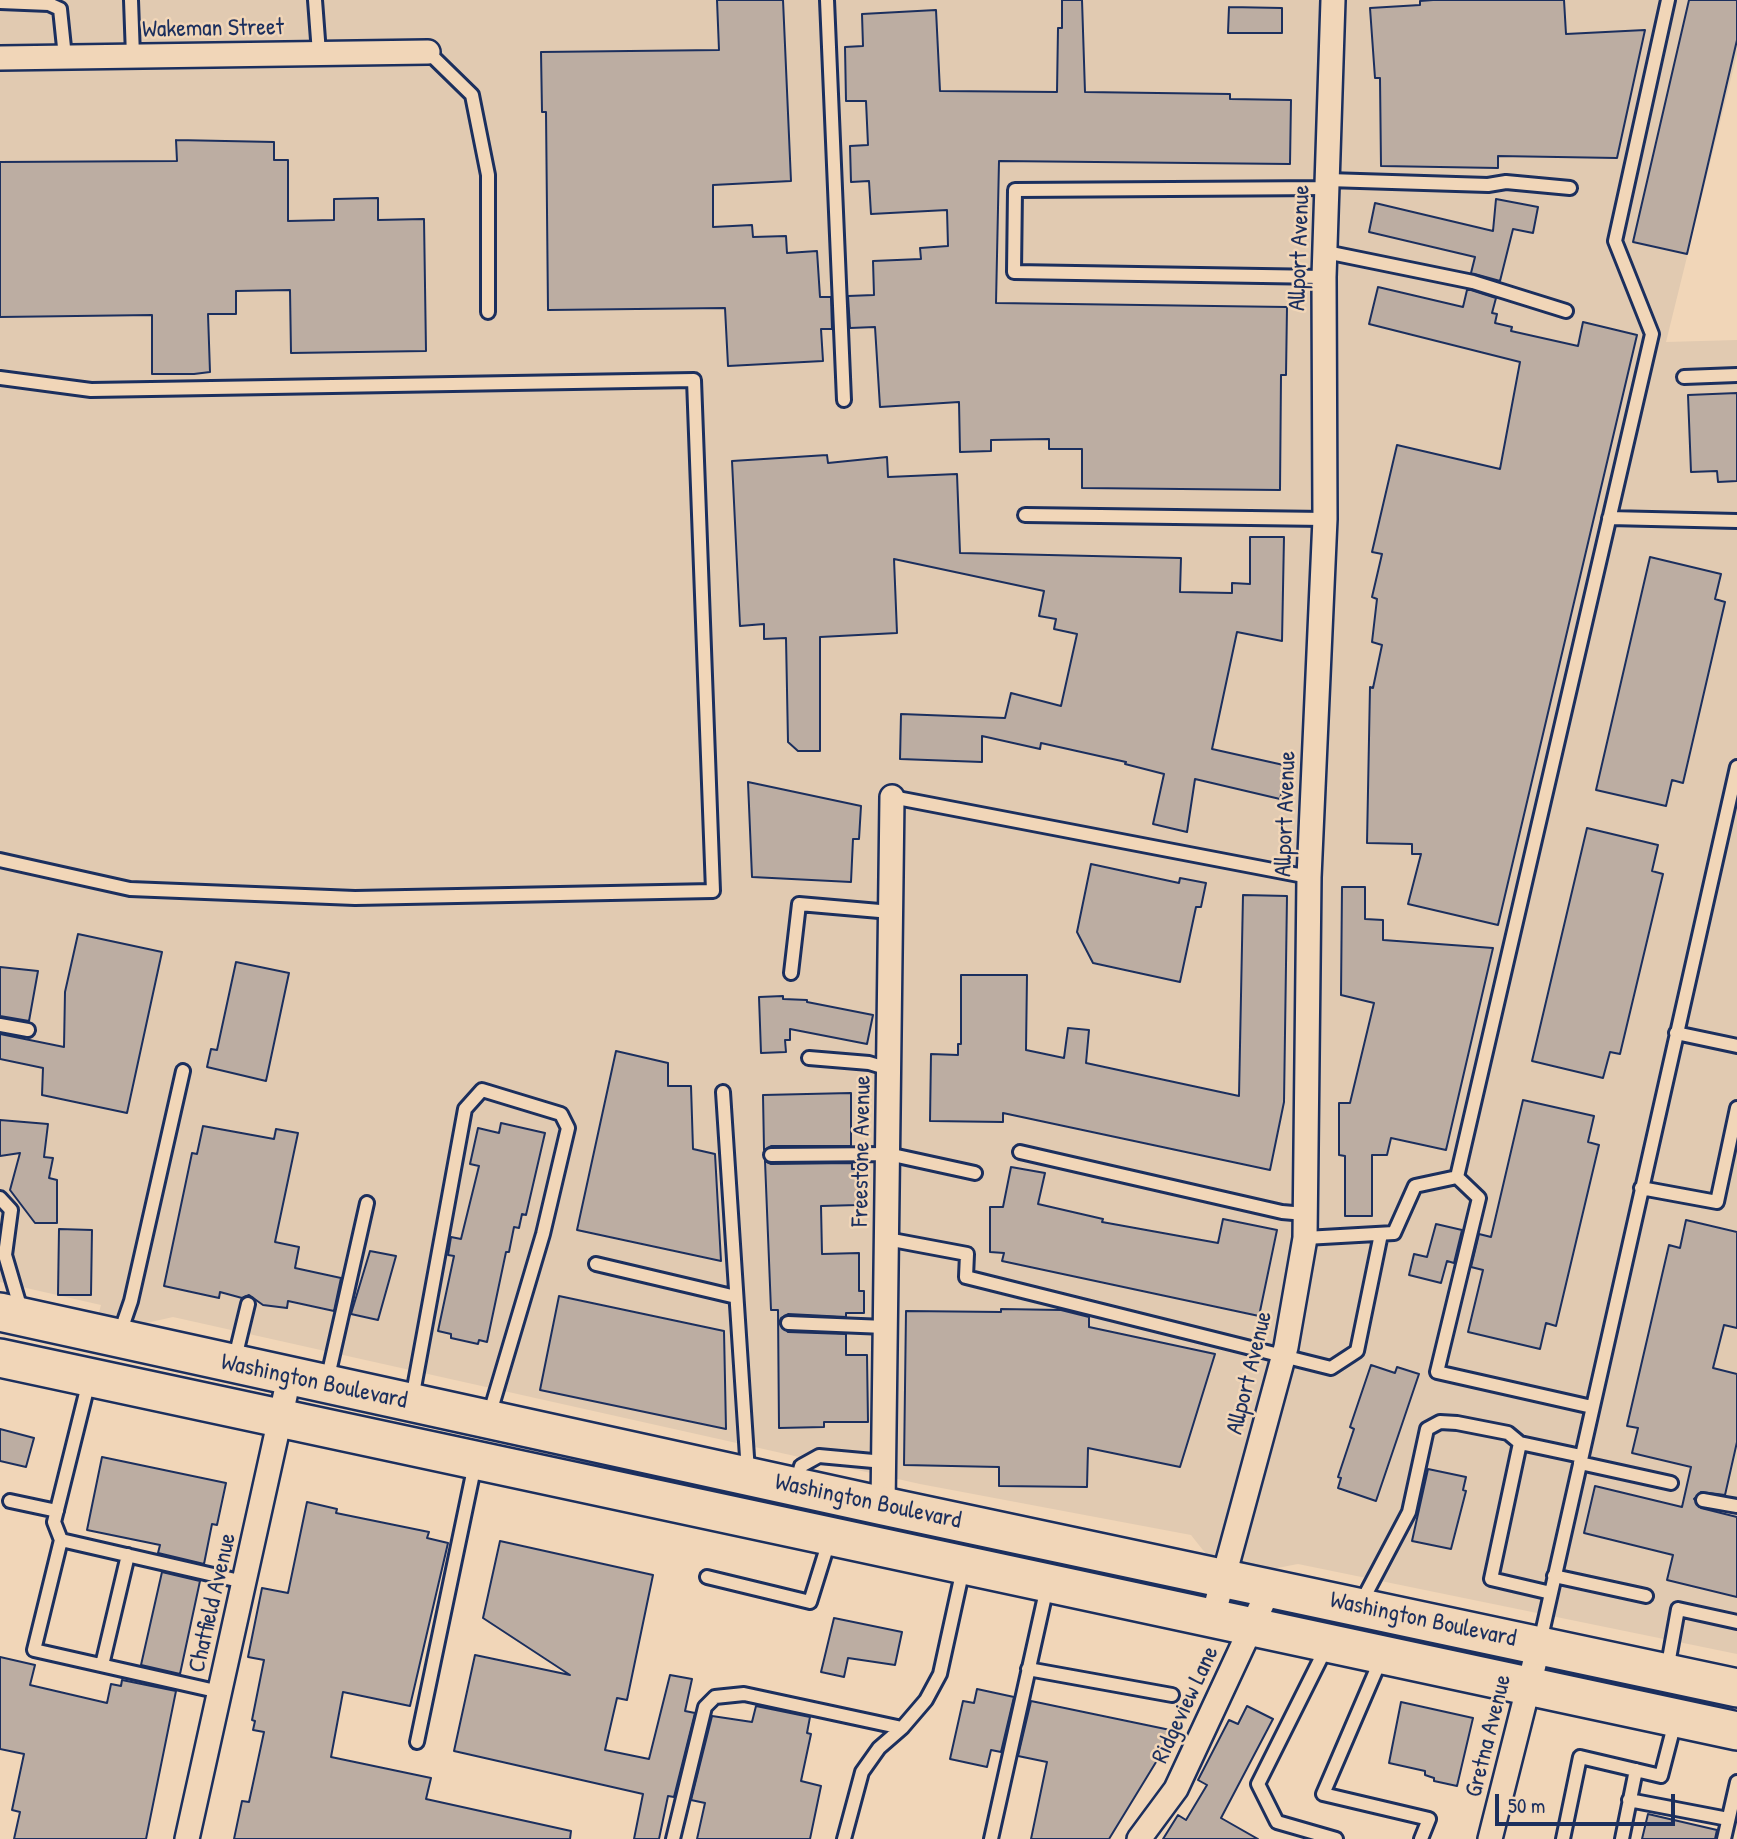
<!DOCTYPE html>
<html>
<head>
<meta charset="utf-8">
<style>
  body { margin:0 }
  #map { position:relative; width:1737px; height:1839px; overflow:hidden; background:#f1d6b8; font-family:"Patrick Hand",sans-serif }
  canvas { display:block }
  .scale { position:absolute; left:1495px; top:1794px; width:180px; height:32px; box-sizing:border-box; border:4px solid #1b2f5e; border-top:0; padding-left:9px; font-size:21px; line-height:24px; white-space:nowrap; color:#1b2f5e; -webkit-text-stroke:5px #f1d6b8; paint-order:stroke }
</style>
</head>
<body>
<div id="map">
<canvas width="1737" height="1839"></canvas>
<div class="scale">50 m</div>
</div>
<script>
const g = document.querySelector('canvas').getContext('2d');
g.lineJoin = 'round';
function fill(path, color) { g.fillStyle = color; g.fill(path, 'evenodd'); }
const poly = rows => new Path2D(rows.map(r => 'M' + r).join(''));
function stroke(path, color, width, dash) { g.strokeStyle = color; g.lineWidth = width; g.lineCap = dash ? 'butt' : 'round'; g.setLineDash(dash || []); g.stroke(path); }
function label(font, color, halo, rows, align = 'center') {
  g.font = font + ' "Patrick Hand",sans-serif'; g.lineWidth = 5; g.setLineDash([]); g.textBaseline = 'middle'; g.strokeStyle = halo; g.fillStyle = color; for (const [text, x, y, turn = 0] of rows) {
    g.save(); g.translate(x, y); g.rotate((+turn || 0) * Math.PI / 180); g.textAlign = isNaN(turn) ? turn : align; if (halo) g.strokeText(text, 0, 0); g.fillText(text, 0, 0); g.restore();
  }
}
const built = poly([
  [0,0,1737,0,1737,54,1666,342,1737,340,1737,1654,1298,1564,1225,1578,1191,1535,920,1484,173,1317,93,1335,101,1305,0,1282]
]);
const building = poly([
  [717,0,783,0,791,181,713,185,713,227,752,225,753,237,786,236,787,253,817,251,820,297,831,297,832,329,821,329,823,361,728,366,725,308,548,310,546,112,542,112,541,52,719,50,717,0],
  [1062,0,1082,0,1085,92,1230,94,1230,99,1291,100,1290,164,999,161,996,303,1287,307,1286,375,1281,375,1280,490,1082,488,1082,449,1049,449,1049,439,991,440,991,451,960,452,959,402,880,407,875,327,850,328,848,296,874,295,873,261,921,259,920,248,948,246,947,210,871,214,869,181,851,182,850,146,868,145,866,101,846,101,845,47,863,46,862,14,936,10,940,91,1057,92,1058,28,1062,28,1062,0],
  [1433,0,1564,0,1566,34,1645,30,1617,158,1498,156,1498,168,1381,166,1380,78,1375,78,1370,8,1420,5,1420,1,1433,0],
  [1689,0,1737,0,1737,40,1687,254,1633,242,1689,0],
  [1229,7,1282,8,1282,33,1228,33,1229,7],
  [176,140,274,142,274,160,288,160,288,221,334,220,334,199,378,198,378,220,424,219,426,351,291,353,290,290,236,291,236,314,208,314,210,372,194,374,152,374,152,315,0,317,0,162,177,161,176,140],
  [1496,199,1538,207,1533,233,1513,229,1500,281,1471,273,1475,257,1369,232,1375,203,1493,231,1496,199],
  [1378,287,1463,307,1467,290,1471,290,1496,298,1492,313,1497,314,1495,323,1512,327,1511,331,1578,346,1583,322,1637,335,1498,925,1408,904,1421,854,1412,854,1412,844,1367,843,1370,687,1373,688,1382,645,1372,642,1377,599,1372,597,1382,554,1372,552,1397,445,1500,469,1520,362,1369,324,1378,287],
  [1737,393,1737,481,1718,482,1717,471,1691,472,1688,395,1737,393],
  [827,455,828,463,887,457,888,477,957,474,960,553,1181,558,1180,592,1232,593,1232,583,1250,584,1250,537,1284,537,1282,641,1237,632,1212,749,1288,766,1280,799,1195,779,1187,832,1153,824,1164,774,1125,764,1126,762,1041,743,1040,749,982,736,982,762,900,759,901,714,1005,718,1011,693,1061,706,1077,634,1054,629,1056,619,1039,616,1044,591,894,559,897,633,820,637,820,751,798,751,788,742,786,638,764,639,764,624,740,626,732,461,827,455],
  [1650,557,1721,574,1715,599,1725,602,1683,783,1672,780,1666,806,1596,790,1650,557],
  [748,782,861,806,859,839,853,839,851,882,752,877,748,782],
  [1587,828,1658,845,1652,871,1663,874,1620,1054,1610,1052,1603,1078,1532,1061,1587,828],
  [1091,864,1179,883,1180,878,1206,883,1201,907,1196,907,1180,982,1093,963,1077,932,1091,864],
  [1342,887,1365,887,1365,919,1383,920,1383,940,1493,948,1446,1150,1391,1138,1387,1155,1372,1155,1372,1216,1345,1216,1345,1156,1339,1155,1339,1103,1350,1103,1374,1003,1341,995,1342,887],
  [1243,895,1287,896,1284,1102,1270,1170,1003,1113,1003,1122,930,1121,931,1054,958,1055,958,1044,961,1044,961,975,1027,975,1026,1050,1064,1058,1068,1028,1089,1030,1086,1063,1239,1096,1243,895],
  [78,934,162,952,127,1113,42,1095,43,1068,0,1059,0,1034,64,1047,65,992,78,934],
  [236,962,289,973,266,1081,207,1067,211,1049,217,1050,236,962],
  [0,967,38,971,29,1021,0,1016,0,967],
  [783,996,783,999,807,1000,807,1002,873,1015,867,1044,790,1029,790,1040,785,1040,786,1052,761,1053,759,997,783,996],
  [616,1051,668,1063,668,1086,691,1086,693,1149,715,1154,721,1261,577,1230,616,1051],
  [851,1093,851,1146,771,1146,764,1150,763,1095,851,1093],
  [1523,1100,1594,1116,1588,1142,1599,1145,1556,1326,1546,1323,1540,1349,1468,1332,1483,1270,1471,1267,1479,1234,1491,1237,1523,1100],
  [0,1120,48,1124,44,1157,53,1158,49,1178,57,1180,57,1223,35,1223,10,1190,20,1153,0,1156,0,1120],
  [501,1123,545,1133,526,1215,522,1214,519,1228,514,1227,509,1252,506,1252,487,1342,479,1340,478,1344,451,1338,451,1334,438,1331,454,1256,448,1255,451,1237,461,1239,479,1166,470,1164,478,1128,499,1133,501,1123],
  [203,1126,274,1139,276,1129,298,1133,275,1242,299,1247,295,1268,341,1278,334,1311,288,1301,287,1308,263,1305,249,1295,242,1298,220,1292,219,1298,164,1286,192,1153,197,1154,203,1126],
  [765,1161,771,1164,852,1163,852,1169,857,1169,858,1205,821,1206,822,1254,859,1253,859,1291,864,1291,864,1313,846,1313,846,1317,788,1314,781,1318,779,1323,788,1332,846,1334,846,1355,867,1355,868,1422,824,1422,824,1427,779,1428,778,1310,771,1310,765,1161],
  [1011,1167,1045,1173,1038,1204,1103,1219,1102,1222,1218,1243,1223,1219,1277,1230,1259,1316,1002,1261,1004,1253,990,1252,990,1207,1003,1207,1011,1167],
  [1686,1220,1737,1232,1737,1328,1724,1325,1713,1368,1737,1374,1737,1442,1725,1495,1701,1492,1694,1499,1701,1508,1737,1517,1737,1597,1667,1580,1673,1555,1584,1533,1595,1486,1682,1507,1691,1467,1632,1453,1638,1428,1627,1426,1669,1245,1680,1248,1686,1220],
  [1436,1224,1462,1230,1454,1263,1447,1261,1441,1283,1409,1275,1414,1254,1427,1257,1436,1224],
  [59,1229,92,1230,91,1295,58,1295,59,1229],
  [370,1251,396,1256,378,1320,351,1314,370,1251],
  [559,1296,724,1331,726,1429,540,1390,559,1296],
  [1001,1309,1061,1310,1089,1317,1089,1327,1215,1354,1180,1467,1088,1448,1087,1487,999,1486,999,1467,904,1465,906,1311,1001,1312,1001,1309],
  [1371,1365,1395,1373,1397,1367,1419,1374,1376,1501,1338,1488,1341,1478,1338,1477,1354,1429,1350,1427,1371,1365],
  [0,1429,34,1438,26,1467,0,1461,0,1429],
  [102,1457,226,1483,217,1525,212,1524,204,1564,158,1553,160,1545,87,1530,102,1457],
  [1428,1469,1466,1477,1463,1490,1466,1491,1451,1549,1412,1541,1428,1469],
  [307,1502,337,1509,336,1513,429,1532,427,1538,448,1543,410,1706,343,1692,331,1757,431,1778,426,1799,571,1831,570,1839,234,1839,242,1801,249,1802,264,1732,253,1730,255,1721,252,1720,264,1660,248,1657,262,1588,288,1593,307,1502],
  [500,1541,653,1575,627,1700,617,1698,605,1750,649,1759,670,1675,692,1679,685,1711,695,1713,674,1797,668,1796,659,1839,634,1839,643,1794,454,1751,475,1655,570,1675,483,1618,500,1541],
  [162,1572,200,1581,180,1674,141,1665,162,1572],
  [834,1618,902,1632,895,1665,848,1658,844,1677,821,1672,834,1618],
  [0,1657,35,1665,30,1685,107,1703,111,1684,121,1686,122,1680,176,1691,146,1839,14,1839,20,1812,12,1810,24,1754,0,1749,0,1657],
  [977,1689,1014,1697,1001,1752,991,1750,987,1767,950,1759,963,1701,974,1703,977,1689],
  [1031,1701,1175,1731,1109,1839,1031,1839,1047,1762,1018,1756,1031,1701],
  [1401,1702,1473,1718,1457,1786,1434,1781,1434,1778,1425,1775,1425,1771,1389,1763,1401,1702],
  [756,1706,810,1717,807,1733,811,1734,801,1781,821,1786,810,1839,697,1839,705,1803,691,1800,712,1716,752,1722,756,1706],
  [1247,1706,1273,1719,1221,1818,1258,1839,1163,1839,1178,1815,1186,1820,1207,1785,1198,1780,1229,1720,1238,1724,1247,1706],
  [1648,1814,1717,1830,1715,1839,1642,1839,1648,1814]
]);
const lane = poly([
  [131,0,133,56],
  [315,0,319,53],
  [827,0,844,400],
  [0,2,49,4,60,9,65,57],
  [428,52,472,95,488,175,488,312],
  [1328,180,1488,185,1506,182,1570,188],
  [1326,252,1473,282,1566,311],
  [1324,277,1014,272,1015,190,1328,188],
  [1684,377,1737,375],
  [0,378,91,390,694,380,713,891,355,898,130,889,0,860],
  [1025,515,1325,519],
  [1609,518,1737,521],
  [892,797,1309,877],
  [791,973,799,904,891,912],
  [0,1025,28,1030],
  [1676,1033,1737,1046],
  [809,1058,869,1063,889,1069],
  [723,1092,748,1472],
  [1020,1152,1282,1212,1305,1214],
  [771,1155,888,1154,975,1173],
  [1457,1177,1479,1198,1437,1372,1592,1407],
  [1641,1188,1717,1202,1737,1108],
  [0,1198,11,1210,5,1255,22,1313],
  [1305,1238,1394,1233,1415,1186,1457,1177,1652,334,1615,241,1668,0],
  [887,1239,967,1254,966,1277,1331,1368,1357,1351,1381,1234],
  [596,1264,736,1297],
  [788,1323,885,1327],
  [119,1336,131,1301,183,1071],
  [234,1362,248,1304],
  [327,1381,367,1203],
  [412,1399,465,1109,482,1090,561,1114,568,1128,543,1234,489,1416],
  [1580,1463,1671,1483],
  [796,1484,801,1466,819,1456,884,1462],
  [1703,1500,1737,1506],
  [10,1501,57,1511],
  [61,1540,54,1522,89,1381],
  [1554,1576,1646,1596],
  [707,1577,810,1602,829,1541],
  [1551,1593,1491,1579,1520,1443,1581,1456],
  [1361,1603,1409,1512,1427,1429,1440,1422,1457,1423,1508,1433,1520,1443],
  [1540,1642,1737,767],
  [1327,1646,1258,1784,1277,1822,1336,1839],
  [1381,1659,1323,1794,1429,1819,1421,1839],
  [102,1665,128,1555],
  [1028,1669,1172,1695],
  [1667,1670,1678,1609,1737,1622],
  [220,1692,34,1650,61,1540,244,1582],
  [902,1728,926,1700,940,1674,963,1569],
  [417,1742,475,1464],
  [1629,1800,1728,1819],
  [673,1839,705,1707,715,1697,744,1694,902,1728,879,1748,862,1772,844,1839],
  [991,1839,1047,1587],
  [1563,1839,1580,1757,1661,1776,1675,1722],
  [1622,1839,1636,1770],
  [1724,1839,1737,1782]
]);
const street = poly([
  [0,58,428,52],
  [883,1506,892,797],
  [1212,1620,1286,1347,1305,1238,1309,877,1325,519,1324,277,1333,0],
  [187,1839,289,1378],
  [1139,1839,1176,1789,1270,1587],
  [1490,1839,1539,1645]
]);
const primary = poly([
  [0,1312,883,1506,1737,1688],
  [0,1358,1737,1731]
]);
const streetNames = [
  ["Wakeman Street",213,29,-1],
  ["Allport Avenue",1300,248,-88],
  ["Allport Avenue",1286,814,-88],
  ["Freestone Avenue",862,1151,-89],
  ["Allport Avenue",1250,1373,-76],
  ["Washington Boulevard",314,1382,12],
  ["Washington Boulevard",868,1502,12],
  ["Chatfield Avenue",213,1603,-77],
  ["Washington Boulevard",1423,1620,12],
  ["Ridgeview Lane",1186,1705,-65],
  ["Gretna Avenue",1489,1736,-76]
];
fill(built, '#e1cab1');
fill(building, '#bcada2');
stroke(building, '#1b2f5e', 2);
stroke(lane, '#1b2f5e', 18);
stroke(street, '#1b2f5e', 28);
stroke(primary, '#1b2f5e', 42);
stroke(lane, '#f1d6b8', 12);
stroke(street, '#f1d6b8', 23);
stroke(primary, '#f1d6b8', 37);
label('24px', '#1b2f5e', '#f1d6b8', streetNames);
</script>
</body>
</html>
